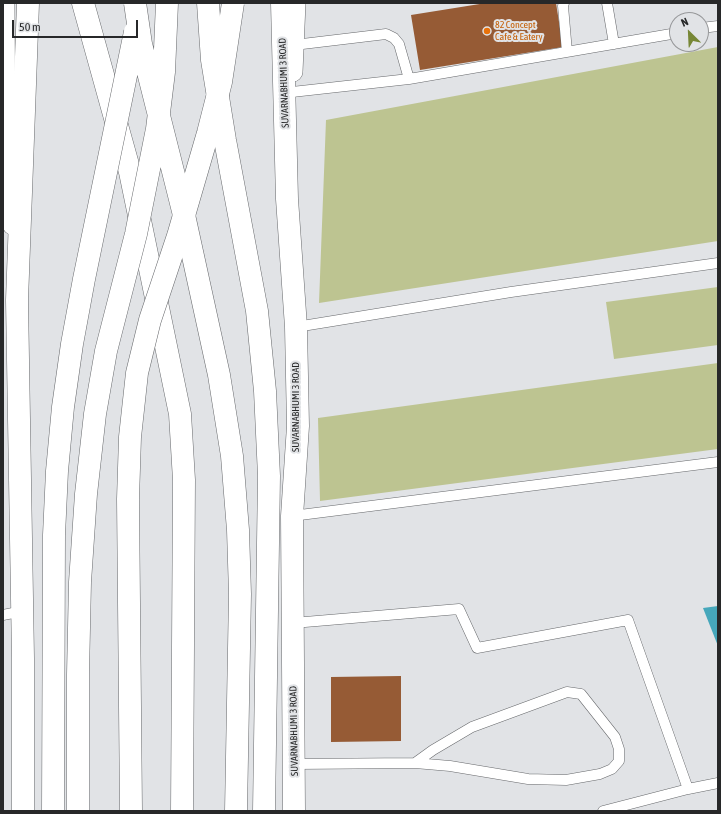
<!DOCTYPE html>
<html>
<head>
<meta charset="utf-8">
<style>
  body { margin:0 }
  #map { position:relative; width:721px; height:814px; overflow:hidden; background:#e1e3e6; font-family:"Asap Condensed",sans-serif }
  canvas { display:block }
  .frame { position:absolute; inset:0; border:4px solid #272829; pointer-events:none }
  .north { position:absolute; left:669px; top:12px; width:40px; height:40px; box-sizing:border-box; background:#e1e3e6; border:1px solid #97989a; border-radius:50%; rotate:336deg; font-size:11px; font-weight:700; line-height:16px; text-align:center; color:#272829 }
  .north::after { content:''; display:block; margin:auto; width:14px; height:18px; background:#778736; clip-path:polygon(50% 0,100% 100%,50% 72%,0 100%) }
  .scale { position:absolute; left:12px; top:20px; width:126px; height:18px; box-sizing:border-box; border:2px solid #272829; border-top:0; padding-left:5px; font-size:12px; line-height:14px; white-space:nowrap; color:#272829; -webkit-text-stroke:3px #e1e3e6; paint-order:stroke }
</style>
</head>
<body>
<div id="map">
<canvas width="721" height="814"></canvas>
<div class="frame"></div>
<div class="north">N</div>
<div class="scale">50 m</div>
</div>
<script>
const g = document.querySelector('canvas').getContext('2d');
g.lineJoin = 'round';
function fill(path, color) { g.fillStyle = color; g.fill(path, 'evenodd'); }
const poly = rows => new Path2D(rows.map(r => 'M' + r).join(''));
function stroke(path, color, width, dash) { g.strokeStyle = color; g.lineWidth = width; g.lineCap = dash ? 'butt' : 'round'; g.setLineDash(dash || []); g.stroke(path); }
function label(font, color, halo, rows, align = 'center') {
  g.font = font + ' "Asap Condensed",sans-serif'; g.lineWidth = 4; g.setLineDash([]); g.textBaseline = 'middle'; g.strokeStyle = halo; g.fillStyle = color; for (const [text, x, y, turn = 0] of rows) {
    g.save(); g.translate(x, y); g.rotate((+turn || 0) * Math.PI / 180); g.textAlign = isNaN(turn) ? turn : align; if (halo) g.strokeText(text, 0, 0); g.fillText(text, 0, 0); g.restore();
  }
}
const green = poly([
  [718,47,718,241,319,303,326,120],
  [718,287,718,345,614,359,606,302],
  [718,363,718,449,320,501,318,418]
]);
const water = poly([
  [718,606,718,646,703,608]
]);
const building = poly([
  [486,3,556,3,563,47,420,70,411,15],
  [401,676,401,741,331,742,331,677]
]);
const lane = poly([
  [564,3,563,6,567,52],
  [607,3,614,44],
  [701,28,718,26],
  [294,45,386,34,394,38,399,44,409,79],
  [292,92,409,79,677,33],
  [296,327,511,292,718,263],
  [292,516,718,462],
  [3,615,23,611],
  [293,623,459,609,477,648,628,620,688,789,603,811],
  [295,764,415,763,450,766,528,779,566,780,600,774,612,769,619,761,619,749,615,737,581,694,567,692,472,727,433,750,415,763],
  [688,789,718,783]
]);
const street = poly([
  [5,3,6,147,12,225],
  [293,72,296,3]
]);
const secondary = poly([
  [83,3,130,172,180,414,184,480,182,811],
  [282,3,287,199,296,327,298,426,292,516,294,811],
  [23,811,23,658,17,300,28,3]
]);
const secondaryBridge = poly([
  [131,811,128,499,130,437,137,373,150,320,178,236,208,133,221,82,233,3]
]);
const highwayBridge = poly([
  [135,3,141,44,184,215,219,375,232,456,238,530,240,594,236,811],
  [208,3,212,60,225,140,257,311,265,391,269,476,264,811],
  [53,811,54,535,57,471,63,407,72,344,84,279,135,32],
  [78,811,78,674,80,582,86,494,95,414,106,351,136,234,157,129,164,72,167,3]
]);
const markers = [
  [487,31,4,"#e8710a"]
];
const foodNames = [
  ["82 Concept",495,25],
  ["Cafe & Eatery",495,37]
];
const streetNames = [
  ["SUVARNABHUMI 3 ROAD",284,83,-92],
  ["SUVARNABHUMI 3 ROAD",296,407,-90],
  ["SUVARNABHUMI 3 ROAD",294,731,-91]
];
fill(green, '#bdc491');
fill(water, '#46a7bb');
fill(building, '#965b35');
stroke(lane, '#66686b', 11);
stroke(street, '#66686b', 20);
stroke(secondary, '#66686b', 23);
stroke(lane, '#fff', 10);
stroke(street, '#fff', 19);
stroke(secondary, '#fff', 22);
stroke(secondaryBridge, '#66686b', 23, []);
stroke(highwayBridge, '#66686b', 23, []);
stroke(secondaryBridge, '#fff', 22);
stroke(highwayBridge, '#fff', 22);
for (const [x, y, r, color] of markers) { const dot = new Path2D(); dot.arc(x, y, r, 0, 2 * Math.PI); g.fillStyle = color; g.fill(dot); stroke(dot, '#e1e3e6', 1.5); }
label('10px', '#c56008', '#e1e3e6', foodNames, 'left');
label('10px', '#272829', '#e1e3e6', streetNames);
</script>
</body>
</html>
